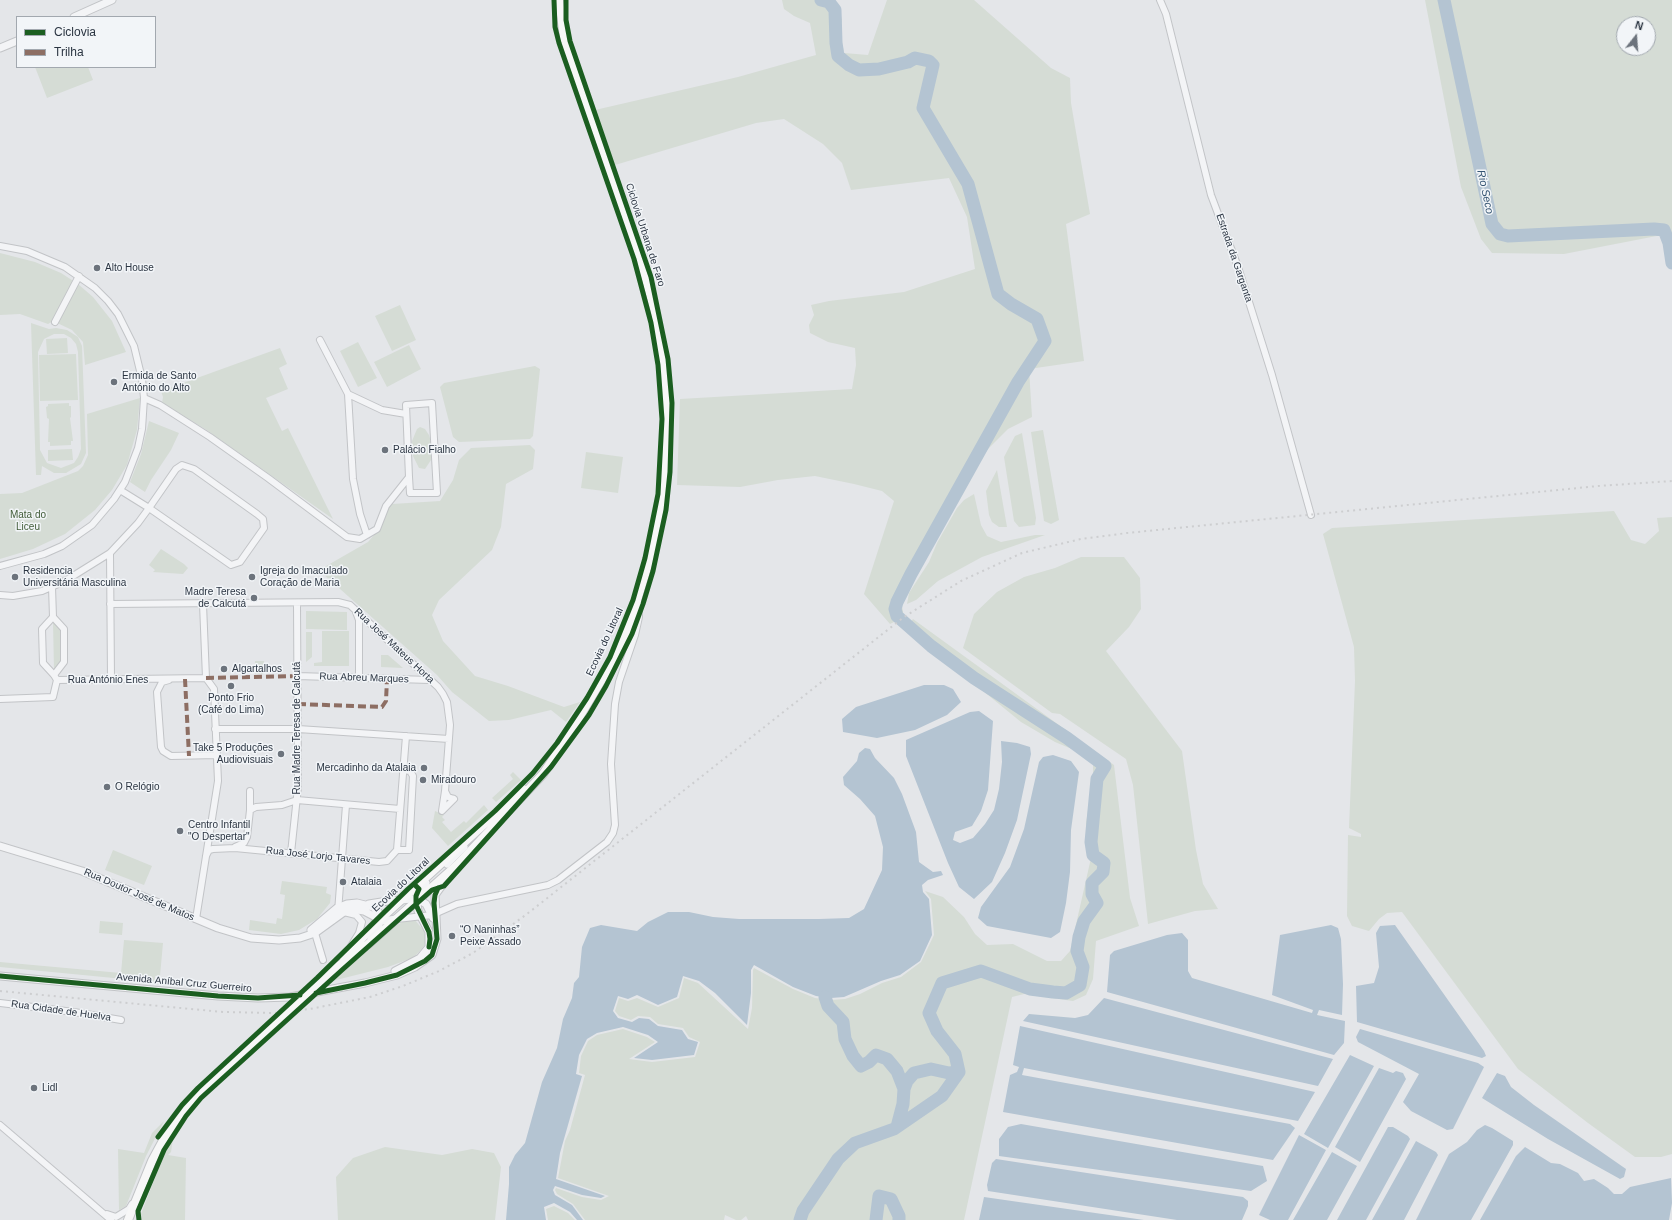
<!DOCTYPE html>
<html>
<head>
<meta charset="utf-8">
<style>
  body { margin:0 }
  #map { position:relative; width:1672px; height:1220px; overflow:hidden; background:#e4e6e9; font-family:Arial,sans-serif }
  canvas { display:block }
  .legend { position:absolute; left:16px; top:16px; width:140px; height:52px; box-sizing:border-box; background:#f2f5f8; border:1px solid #a2a8af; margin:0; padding:5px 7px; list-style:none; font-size:12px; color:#2b3542 }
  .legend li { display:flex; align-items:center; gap:8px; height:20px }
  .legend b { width:20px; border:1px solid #a2a8af }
  .north { position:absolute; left:1616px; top:16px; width:40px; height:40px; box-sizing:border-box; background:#f2f5f8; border:1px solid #a2a8af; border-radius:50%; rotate:17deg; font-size:11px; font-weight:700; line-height:16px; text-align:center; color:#2b3542 }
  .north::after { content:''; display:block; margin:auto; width:14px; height:18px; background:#6c737c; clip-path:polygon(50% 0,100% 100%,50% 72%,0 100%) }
</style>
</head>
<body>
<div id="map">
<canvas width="1672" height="1220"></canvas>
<ul class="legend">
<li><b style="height:5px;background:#1b5e20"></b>Ciclovia</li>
<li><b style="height:5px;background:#8d6e63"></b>Trilha</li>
</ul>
<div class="north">N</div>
</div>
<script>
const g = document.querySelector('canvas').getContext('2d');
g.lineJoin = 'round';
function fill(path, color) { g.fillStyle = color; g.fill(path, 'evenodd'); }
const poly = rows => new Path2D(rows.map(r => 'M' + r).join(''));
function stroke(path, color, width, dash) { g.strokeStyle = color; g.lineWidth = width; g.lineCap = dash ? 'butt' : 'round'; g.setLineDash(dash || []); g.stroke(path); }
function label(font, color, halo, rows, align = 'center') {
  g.font = font + ' Arial,sans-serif'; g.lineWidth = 3; g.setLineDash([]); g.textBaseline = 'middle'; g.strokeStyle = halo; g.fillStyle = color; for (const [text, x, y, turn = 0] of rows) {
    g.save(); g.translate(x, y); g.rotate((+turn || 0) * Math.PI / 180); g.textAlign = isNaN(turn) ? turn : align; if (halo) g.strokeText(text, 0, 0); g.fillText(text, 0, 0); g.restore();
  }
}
const green = poly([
  [782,0,832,0,838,8,842,19,841,36,844,53,868,55,887,0,974,0,1051,68,1070,78,1071,103,1090,214,1066,224,1084,361,1029,369,1032,417,1008,429,987,450,900,595,904,617,890,624,864,594,894,501,882,491,854,484,815,476,778,480,740,487,677,485,680,399,852,389,856,365,855,348,828,342,810,333,809,325,814,315,811,305,829,301,904,292,975,269,967,217,949,178,851,190,842,163,823,144,784,119,756,123,615,165,595,110,738,77,816,55,810,23,794,16,784,9],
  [1425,0,1672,0,1672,233,1564,254,1492,253,1481,239,1461,187],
  [1624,24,1648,24,1648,48,1624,48],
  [35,67,88,67,93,80,47,98],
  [0,253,35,262,61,273,78,284,93,297,112,321,126,352,85,365,83,342,72,330,53,321,48,324,20,314,0,315],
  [400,305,416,340,392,351,375,316],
  [31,323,49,329,56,328,67,330,78,337,82,346,86,453,81,464,66,473,54,473,42,466,41,475,36,475],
  [54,334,64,334,71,338,76,344,78,352,81,449,78,457,74,463,61,468,47,463,40,450,38,352,44,339],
  [67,338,68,353,47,354,46,339],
  [358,342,377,378,358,387,340,351],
  [409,345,421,369,387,387,374,362],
  [280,348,287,364,279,368,288,389,266,398,282,431,288,428,333,519,205,429,162,403,163,397,161,391],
  [76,354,78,400,40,401,39,355],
  [535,366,540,369,533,436,530,439,459,442,453,437,440,387,444,383],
  [140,398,137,430,127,465,112,490,95,510,65,534,33,549,0,559,0,494,22,493,78,471,83,466,88,455,87,414],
  [69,403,69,406,71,406,71,417,70,418,73,441,71,441,71,445,50,446,50,442,48,442,49,419,47,418,46,407,48,406,48,404],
  [149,421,179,433,171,450,151,480,145,492,130,482,141,454],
  [420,427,425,429,429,435,432,445,431,460,425,469,419,468,413,456,412,441,417,429],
  [1043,430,1059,520,1051,524,1044,521,1031,432],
  [1022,433,1036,518,1035,525,1019,527,1014,521,1004,457,1015,436],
  [530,445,535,450,533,469,506,484,501,527,492,550,439,600,432,615,443,641,475,676,508,686,564,707,580,702,566,722,551,710,509,720,489,721,452,692,437,675,322,573,321,569,368,542,381,527,387,509,392,504,440,501,453,480,459,460,471,448],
  [72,449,73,460,48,461,48,450],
  [586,452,623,457,618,493,581,488],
  [997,470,1007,527,999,527,992,522,989,515,986,491],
  [974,494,981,525,987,536,1001,542,1035,535,1045,535,982,557,938,581,916,600,907,604,909,593,929,562,937,543,957,508,964,500],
  [1614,511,1631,540,1645,544,1659,531,1657,518,1672,517,1672,1154,1661,1157,1635,1157,1588,1123,1518,1069,1402,912,1387,913,1379,919,1369,931,1352,926,1347,916,1348,835,1361,837,1361,834,1349,828,1355,681,1354,647,1323,534,1332,528],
  [161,549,184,564,188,568,183,574,153,572,155,570,149,565],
  [1081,557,1124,557,1140,578,1141,609,1129,627,1106,651,1182,751,1196,850,1203,884,1218,909,1195,911,1148,924,1133,785,1126,759,1060,714,1052,713,963,648,974,614,997,592,1024,577,1055,568],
  [306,611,347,612,347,630,306,629],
  [913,619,1114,765,1130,898,1139,926,1096,941,1093,979,1086,995,1073,1001,1024,994,1012,997,964,1220,748,1220,746,1216,741,1220,736,1220,725,1215,724,1220,585,1220,573,1204,557,1194,555,1190,556,1188,582,1197,601,1200,609,1196,558,1178,565,1141,570,1130,585,1075,579,1073,581,1056,588,1041,597,1035,623,1029,647,1037,655,1042,629,1059,652,1062,695,1057,700,1042,689,1037,683,1028,658,1024,650,1017,638,1016,631,1020,619,1016,615,1011,619,998,628,1001,637,998,658,1007,679,998,684,978,698,983,748,1029,752,1008,753,970,754,968,793,989,815,998,831,1000,845,999,860,994,882,983,901,977,921,962,934,935,931,899,925,891,943,897,964,917,975,934,987,945,1013,944,1047,961,1061,961,1070,951,1091,858,1086,823,1093,779,1093,761,1079,752,1055,742,1021,722,906,628],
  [53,622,61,630,61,661,54,670],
  [322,631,349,631,349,666,314,666,314,663,322,662],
  [306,632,312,632,312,657,306,662],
  [381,655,388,655,403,668,381,667],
  [255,661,264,661,264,674,255,674],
  [513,772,521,780,496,802,492,798,513,779,510,775],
  [484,805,488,810,448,846,432,828,435,811,444,815,442,817,445,820,442,822,451,832,464,821,466,823],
  [113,850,152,866,144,885,105,870],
  [282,881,327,887,326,893,331,895,330,903,317,919,299,930,281,934,249,930,250,920,276,924,277,918,282,919,285,895,280,894],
  [415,920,424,931,426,939,424,946,418,953,412,958,388,967,332,981,395,926,405,921],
  [100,921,123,923,122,935,99,933],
  [124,940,163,943,160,976,155,976,155,982,0,967,0,962,121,973],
  [164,1121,146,1156,126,1206,119,1210,118,1149,144,1153,152,1133],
  [173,1139,171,1152,168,1155,186,1158,185,1220,142,1220,141,1214,168,1144],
  [385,1147,442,1155,472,1149,494,1153,501,1167,495,1220,338,1220,336,1177,353,1158],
  [554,1206,568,1213,575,1220,548,1220,546,1209]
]);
const water = poly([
  [924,685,944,685,953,689,961,702,947,715,915,730,877,738,843,732,842,719,856,707],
  [979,711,993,721,988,790,981,811,972,826,955,832,953,840,960,843,973,838,985,824,994,810,999,789,1002,762,1001,741,1017,743,1030,747,1031,754,1017,820,1005,853,992,882,974,899,959,887,948,863,906,756,906,740,970,712],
  [865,748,870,749,875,758,894,778,902,794,916,832,919,862,933,872,941,871,943,875,928,880,922,885,923,892,929,899,932,935,920,961,900,975,881,981,844,997,831,998,816,996,793,987,754,965,751,970,751,993,747,1025,715,993,699,981,683,976,677,997,658,1005,637,995,628,999,618,996,613,1011,618,1018,632,1022,639,1018,649,1019,658,1026,682,1030,688,1039,698,1042,694,1055,652,1060,634,1058,658,1042,648,1035,623,1027,597,1033,587,1039,579,1055,576,1074,582,1076,560,1153,556,1179,605,1196,601,1198,582,1195,555,1186,553,1190,555,1195,572,1205,583,1220,577,1220,570,1212,554,1203,544,1207,546,1220,506,1220,509,1184,509,1167,515,1155,525,1143,542,1082,557,1048,563,1019,572,998,574,983,579,977,582,947,590,928,601,925,637,931,648,922,668,912,689,912,713,917,739,919,819,919,849,918,864,909,882,870,883,847,875,816,860,799,844,785,843,777,857,761,859,753],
  [1053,755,1071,761,1079,772,1071,830,1070,872,1066,903,1060,932,1051,938,987,926,978,918,981,907,1010,867,1024,829,1039,762,1043,757],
  [1331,925,1338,928,1341,939,1343,984,1342,1015,1319,1010,1317,1015,1345,1021,1344,1043,1334,1055,1107,992,1110,955,1114,951,1167,935,1182,933,1188,940,1188,971,1192,978,1312,1013,1313,1010,1272,995,1280,935],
  [1395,925,1484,1051,1486,1056,1482,1058,1357,1022,1356,986,1374,983,1379,967,1376,933,1380,926],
  [1104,998,1333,1059,1318,1086,1023,1021,1029,1014,1075,1018,1088,1015],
  [1020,1026,1315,1092,1298,1121,1024,1068,1022,1075,1290,1124,1295,1128,1273,1160,1003,1112,1010,1075,1017,1072,1019,1067,1013,1065],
  [1360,1029,1478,1063,1484,1067,1453,1129,1447,1130,1411,1111,1403,1102,1419,1074,1358,1042,1356,1037],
  [1350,1055,1374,1066,1328,1148,1304,1134],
  [1379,1068,1393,1073,1396,1071,1403,1073,1406,1079,1360,1162,1335,1147],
  [1497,1073,1505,1076,1511,1087,1534,1105,1626,1169,1624,1177,1620,1179,1548,1139,1482,1098],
  [1021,1124,1263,1166,1267,1181,1251,1191,999,1156,999,1139,1008,1127],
  [1485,1125,1492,1128,1513,1141,1513,1145,1471,1220,1416,1220,1449,1154,1467,1142,1477,1130],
  [1388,1127,1393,1127,1408,1136,1410,1139,1401,1156,1366,1220,1337,1220],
  [1299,1135,1326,1150,1288,1220,1270,1220,1259,1215],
  [1416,1141,1436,1152,1438,1155,1404,1220,1372,1220],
  [1525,1147,1551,1163,1560,1164,1578,1173,1584,1181,1594,1179,1608,1188,1614,1194,1622,1194,1630,1187,1671,1178,1672,1203,1669,1220,1480,1220,1516,1156],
  [1332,1152,1357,1166,1327,1220,1293,1220],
  [996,1159,1243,1197,1248,1201,1248,1206,1242,1220,1177,1220,988,1191,987,1185,992,1163],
  [984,1197,1144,1220,979,1220]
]);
const river = poly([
  [1444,0,1492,224,1500,234,1508,236,1654,229,1664,230,1669,243,1672,263],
  [825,997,828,1006,843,1022,845,1039,853,1056,861,1066,869,1062,876,1055,887,1059,897,1071,904,1089,903,1104,897,1127],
  [904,1089,907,1081,914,1073,931,1069,949,1073,959,1072],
  [800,1220,803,1211,838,1159,855,1143,894,1129,942,1096,959,1072,955,1054,937,1031,929,1013,942,983,981,971,1030,989,1053,992,1066,993,1080,985,1083,967,1077,951,1079,937,1084,921,1097,903,1092,894,1092,883,1103,872,1104,863,1093,855,1091,842,1097,779,1105,766,1067,738,974,678,931,646,897,616,895,609,897,602,911,574,1018,382,1045,341,1037,319,1011,304,998,294,968,184,923,108,933,65,929,61,915,58,908,62,879,69,859,70,849,65,838,56,836,43,835,10,829,2,821,0],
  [876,1220,879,1196,891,1199,899,1216,899,1220]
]);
const minor = poly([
  [1160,0,1166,14,1211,195,1238,267,1272,375,1311,515],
  [0,246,27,251,65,267,95,288,108,301,118,314,134,346,142,379,144,398,142,429,138,448,125,482,114,499,92,525,62,546,44,554,0,566],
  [55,322,79,276],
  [320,340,348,394,353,479,360,514,367,535],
  [348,394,382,410,406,414],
  [144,398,160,405,210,437,268,478,347,537,360,539,377,529,386,506,409,477,406,405,432,403,437,493,410,493,409,477],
  [110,553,111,679],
  [52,587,53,617],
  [0,595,13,596,42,591,65,581,110,553,138,523,149,508,176,469,182,465,194,469,257,514,263,519,264,528,240,562,231,565,149,508,120,490],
  [110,604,338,602,350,605,438,687,443,694,447,702,450,725,445,791,448,797,454,799],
  [356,612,359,620,359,677],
  [53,617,42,629,43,663,54,675,57,680],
  [53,617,64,629,64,662,54,675],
  [297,676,430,680],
  [57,680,206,678],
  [169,680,162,682,157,692,161,747,163,751,171,756,217,755],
  [0,699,53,697,57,680],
  [215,729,298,729,449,739],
  [250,791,250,810],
  [445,791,442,811,454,799],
  [235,847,244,843,247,837,250,810,256,807,282,805,297,800,400,809],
  [397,850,409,850,413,776,410,771,403,770],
  [291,853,298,787,297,603],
  [206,856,209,850,213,849,235,848,379,862,387,861,397,850,406,736],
  [338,912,346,805],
  [344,912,356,915,362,922,359,933,351,946],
  [196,919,218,781,214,689,206,678,203,604],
  [397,919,432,915,457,904,548,885,558,880,607,842,613,833,615,825,611,764,615,704,619,682,635,635,639,617,638,602],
  [315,933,323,960],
  [0,1003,74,1012,121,1020],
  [0,1125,111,1220],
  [107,1214,116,1217,129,1209,132,1204]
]);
const tertiary = poly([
  [74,17,112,0],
  [0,48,17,41],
  [0,846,82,871,218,928,251,938,279,940,300,938,315,933,344,912,351,909,364,911,383,921,396,919],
  [447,864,464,847],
  [390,901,412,899,421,901,426,904,433,918],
  [369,904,394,900],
  [311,930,337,908,347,904,357,903,373,907,380,914,379,926,371,938],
  [395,971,420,958,429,947,429,932,418,911,416,896,426,883],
  [0,976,218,996,258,998,290,997,365,983,397,975,415,967,432,955,437,939,435,895,448,877]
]);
const secondary = poly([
  [344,958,377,922,523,789],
  [329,973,367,945,458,864,543,774,565,741,613,661,629,626,651,555,664,487,667,443,666,392,661,351,655,312,645,276,565,45,559,0],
  [128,1220,152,1161,165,1137,188,1106,215,1079]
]);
const rail = poly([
  [0,991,223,1012,275,1013,310,1009,370,997,403,986,439,971,473,953,527,914,904,617,961,581,1022,553,1081,539,1127,533,1598,486,1672,481]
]);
const secondaryBridge = poly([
  [215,1079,329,973]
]);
const quiet = poly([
  [206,678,297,676],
  [185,679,189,756],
  [298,704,382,707,386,701,387,679]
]);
const cycleway = poly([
  [414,884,419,889,416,896,416,905,429,932,430,939,429,947],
  [0,976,218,996,258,998,300,995],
  [316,993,365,983,397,975,425,961,432,955,437,939,434,903,435,895,438,888],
  [158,1137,182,1105,198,1088,317,978,408,889,495,811,533,773,557,743,587,698,610,657,633,600,645,558,658,494,662,419,658,365,651,323,634,259,559,43,555,27,554,0],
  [139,1220,138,1211,164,1150,186,1116,201,1098,342,970,432,890,444,886,551,767,589,715,606,686,632,634,643,604,653,571,666,510,670,472,672,403,668,359,651,277,570,41,566,20,566,0]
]);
const markers = [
  [97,268,4,"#6c737c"],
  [114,382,4,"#6c737c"],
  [385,450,4,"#6c737c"],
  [15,577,4,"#6c737c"],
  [252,577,4,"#6c737c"],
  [254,598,4,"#6c737c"],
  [224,669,4,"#6c737c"],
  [231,686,4,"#6c737c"],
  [281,754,4,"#6c737c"],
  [424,768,4,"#6c737c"],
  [423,780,4,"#6c737c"],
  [107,787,4,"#6c737c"],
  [180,831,4,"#6c737c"],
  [343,882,4,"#6c737c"],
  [452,936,4,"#6c737c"],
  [34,1088,4,"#6c737c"]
];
const streetNames = [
  ["Ciclovia Urbana de Faro",645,235,72],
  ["Estrada da Garganta",1234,258,71],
  ["Ecovia do Litoral",605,642,-65],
  ["Rua José Mateus Horta",394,646,43],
  ["Rua Abreu Marques",364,678,2],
  ["Rua António Enes",108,680],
  ["Rua Madre Teresa de Calcutá",297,728,-90],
  ["Rua José Lorjo Tavares",318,856,6],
  ["Ecovia do Litoral",401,885,-43],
  ["Rua Doutor José de Matos",139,895,23],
  ["Avenida Aníbal Cruz Guerreiro",184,983,5],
  ["Rua Cidade de Huelva",61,1011,8]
];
const poiNames = [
  ["Alto House",105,268],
  ["Ermida de Santo",122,376],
  ["António do Alto",122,388],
  ["Palácio Fialho",393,450],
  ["Residencia",23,571],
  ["Universitária Masculina",23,583],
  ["Igreja do Imaculado",260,571],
  ["Coração de Maria",260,583],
  ["Madre Teresa",246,592,"right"],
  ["de Calcutá",246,604,"right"],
  ["Algartalhos",232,669],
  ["Ponto Frio",231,698,"center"],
  ["(Café do Lima)",231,710,"center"],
  ["Take 5 Produções",273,748,"right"],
  ["Audiovisuais",273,760,"right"],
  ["Mercadinho da Atalaia",416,768,"right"],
  ["Miradouro",431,780],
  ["O Relógio",115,787],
  ["Centro Infantil",188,825],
  ["\"O Despertar\"",188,837],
  ["Atalaia",351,882],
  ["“O Naninhas”",460,930],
  ["Peixe Assado",460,942],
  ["Lidl",42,1088]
];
const parkNames = [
  ["Mata do",28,515],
  ["Liceu",28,527]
];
const waterNames = [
  ["Rio Seco",1485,192,78]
];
fill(green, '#d5dcd5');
fill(water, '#b4c4d2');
stroke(river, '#b4c4d2', 13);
stroke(minor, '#c2c4c7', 8);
stroke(tertiary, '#c2c4c7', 9);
stroke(secondary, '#c2c4c7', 10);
stroke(minor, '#f3f4f6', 6);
stroke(tertiary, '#f3f4f6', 7);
stroke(secondary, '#f7f7f7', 8);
stroke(rail, '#cdced0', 2, [2, 4]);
stroke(secondaryBridge, '#c2c4c7', 10, []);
stroke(secondaryBridge, '#f7f7f7', 8);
stroke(quiet, '#8d6e63', 4, [8, 4]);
stroke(cycleway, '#1b5e20', 5);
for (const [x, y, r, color] of markers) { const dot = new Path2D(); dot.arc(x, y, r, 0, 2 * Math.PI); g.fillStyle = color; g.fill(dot); stroke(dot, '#f2f5f8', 1.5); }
label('10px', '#2b3542', '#f2f5f8', streetNames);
label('10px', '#2b3542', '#f2f5f8', poiNames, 'left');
label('10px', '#425d39', '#f2f5f8', parkNames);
label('italic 11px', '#375674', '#f2f5f8', waterNames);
</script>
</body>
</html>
